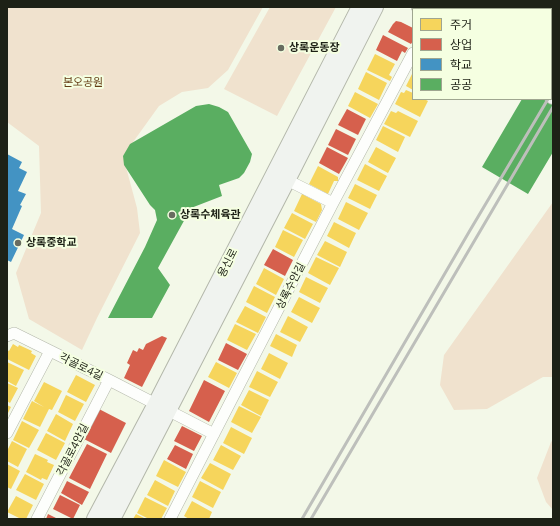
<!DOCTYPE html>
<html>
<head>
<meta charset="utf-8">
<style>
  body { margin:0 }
  #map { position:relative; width:560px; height:526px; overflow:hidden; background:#f3f8e8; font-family:"Open Sans","Noto Sans KR",sans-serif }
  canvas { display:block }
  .frame { position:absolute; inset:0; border:8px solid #1d2116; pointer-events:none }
  .legend { position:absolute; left:412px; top:8px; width:140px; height:92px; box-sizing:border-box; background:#f5ffe1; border:1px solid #9fa690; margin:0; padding:5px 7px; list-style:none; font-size:12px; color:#1d2116 }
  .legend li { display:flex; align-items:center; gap:8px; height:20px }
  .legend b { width:20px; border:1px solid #9fa690 }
</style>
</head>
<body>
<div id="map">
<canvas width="560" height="526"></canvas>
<div class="frame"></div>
<ul class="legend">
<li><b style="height:11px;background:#f6d55c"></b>주거</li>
<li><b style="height:11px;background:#d6604d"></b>상업</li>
<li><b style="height:11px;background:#4393c3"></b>학교</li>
<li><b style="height:11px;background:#5aae61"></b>공공</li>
</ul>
</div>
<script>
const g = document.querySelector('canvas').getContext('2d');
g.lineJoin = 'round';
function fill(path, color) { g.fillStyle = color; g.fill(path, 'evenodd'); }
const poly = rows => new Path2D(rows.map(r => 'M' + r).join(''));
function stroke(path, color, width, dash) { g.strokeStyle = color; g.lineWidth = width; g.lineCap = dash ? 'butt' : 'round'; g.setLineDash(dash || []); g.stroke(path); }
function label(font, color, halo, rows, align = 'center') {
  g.font = font + ' "Open Sans","Noto Sans KR",sans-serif'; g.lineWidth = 4; g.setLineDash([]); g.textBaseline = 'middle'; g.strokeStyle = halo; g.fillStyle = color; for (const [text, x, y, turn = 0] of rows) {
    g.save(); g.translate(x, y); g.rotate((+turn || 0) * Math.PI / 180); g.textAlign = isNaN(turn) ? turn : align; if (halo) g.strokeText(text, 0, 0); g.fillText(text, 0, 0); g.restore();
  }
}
const green = poly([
  [7,7,263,7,228,70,208,88,182,92,159,106,123,156,137,208,140,233,97,318,82,350,29,319,16,273,41,213,39,146,7,122],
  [270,7,336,7,277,116,224,89],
  [553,202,553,377,543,377,487,409,454,410,440,385,444,355],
  [553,440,553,510,546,502,537,478,551,442]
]);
const homes = poly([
  [375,54,395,64,389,75,392,77,390,81,367,70],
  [366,72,387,83,379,100,358,89],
  [412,74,413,75,413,90,406,86],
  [406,90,413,93,413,99,424,99,428,101,420,117,395,104,401,92,404,93],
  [355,92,378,104,370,118,348,106],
  [391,111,396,113,398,111,418,121,410,137,384,124],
  [383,126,405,137,398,152,376,140],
  [376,147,396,158,388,173,368,162],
  [365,164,387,176,379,191,357,180],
  [318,166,338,177,338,181,334,181,328,194,309,184],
  [355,184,377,195,370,209,348,198],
  [302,194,321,204,322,210,316,222,294,211],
  [346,202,368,213,359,230,338,219],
  [292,213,313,224,305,239,284,228],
  [334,222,356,233,349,248,327,236],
  [283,230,303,240,294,257,275,247],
  [325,241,347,252,340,267,317,255],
  [316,257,339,268,330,285,308,273],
  [264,268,284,279,276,295,256,284],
  [306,277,328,288,320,303,299,292],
  [254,286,275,297,267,313,246,302],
  [299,297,320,308,312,323,291,312],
  [245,306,266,317,258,333,236,322],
  [288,316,308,327,300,342,280,332],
  [235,324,256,334,247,350,227,340],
  [276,334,297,345,292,357,270,346],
  [13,344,18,347,19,345,32,351,31,353,36,356,29,370,7,359,7,350,9,351],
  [269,353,288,363,280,379,261,369],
  [7,362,24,370,16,386,7,381],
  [216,362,237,373,229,388,208,377],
  [257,371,278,382,270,397,249,387],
  [76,375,95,385,86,402,67,392],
  [44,382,62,391,52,410,49,409,40,427,23,419,32,401,44,407,34,401],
  [7,383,18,388,10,403,7,401],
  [249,390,269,400,261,416,241,405],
  [66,395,84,404,75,421,58,412],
  [7,405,11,407,7,415],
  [239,406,261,417,252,433,231,422],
  [56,414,73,424,65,441,47,431],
  [22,421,39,430,29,448,13,440],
  [231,427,252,438,244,454,223,443],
  [46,433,65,443,56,460,37,450],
  [12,441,27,449,18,467,7,461,7,451],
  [221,445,241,456,233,470,213,460],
  [35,454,48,460,47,462,54,465,47,480,42,478,41,480,26,472],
  [164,460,186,472,178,487,156,476],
  [210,463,231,474,223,490,201,478],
  [7,464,20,471,11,489,7,487],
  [25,474,44,484,36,500,16,490],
  [155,480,175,491,168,506,147,495],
  [200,481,221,492,213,508,192,497],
  [16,496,33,505,26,519,21,519,7,512],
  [145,497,167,508,161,519,149,519,137,513],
  [192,501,212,512,209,519,189,519,184,516],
  [136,514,146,519,133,519]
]);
const shops = poly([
  [396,21,401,22,413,28,413,41,411,44,388,32,393,24],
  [383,35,408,48,405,53,402,51,397,61,376,50],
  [347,109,366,119,358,135,338,125],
  [336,129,356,139,348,155,328,145],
  [327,147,348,158,339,174,319,163],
  [273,249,293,260,285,276,264,265],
  [162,336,167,338,142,387,124,378,130,365,127,363,133,350,137,352,139,348,143,350,146,344],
  [226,343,247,354,238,370,218,360],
  [204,380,225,391,209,422,189,411],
  [99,409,126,423,111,453,84,439],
  [182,426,202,436,194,451,174,441],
  [87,444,107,454,90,489,69,478],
  [175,445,193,454,186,469,167,459],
  [67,481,89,492,82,505,61,493],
  [60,495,80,505,73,519,53,509],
  [48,514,58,519,46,519]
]);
const schools = poly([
  [7,154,22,162,19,168,27,172,18,191,26,194,20,205,22,206,12,229,24,235,11,262,7,260]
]);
const public = poly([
  [553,46,553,152,528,194,482,167,522,99,551,99,551,50],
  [209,104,219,107,228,112,252,154,250,162,244,173,239,178,219,185,222,196,191,208,158,268,170,285,152,318,108,318,145,247,157,220,155,210,150,205,124,165,123,156,130,144,196,106]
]);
const street = poly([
  [287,180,333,203],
  [7,336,14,333,109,380,214,434],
  [7,433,50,351],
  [37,519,109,380],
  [170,519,333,203,413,53]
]);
const secondary = poly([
  [420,7,424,9],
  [515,9,516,7],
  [528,9,529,7],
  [551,77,553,79],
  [551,94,553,96],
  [95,519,156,404,360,7],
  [112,519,287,180,375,7]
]);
const rail = poly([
  [302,519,469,232,548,99],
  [311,519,553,107]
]);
const markers = [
  [281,48,4,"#686c60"],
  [172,215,4,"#686c60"],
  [18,243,4,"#686c60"]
];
const poiNames = [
  ["상록운동장",289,48],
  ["상록수체육관",180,215],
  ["상록중학교",26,243]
];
const parkNames = [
  ["본오공원",83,83]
];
const streetNames = [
  ["용신로",228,263,-63],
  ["상록수안길",291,286,-63],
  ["각골로4길",81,367,26],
  ["각골로4안길",73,450,-63]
];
fill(green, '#f0e2ce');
fill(homes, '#f6d55c');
fill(shops, '#d6604d');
fill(schools, '#4393c3');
fill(public, '#5aae61');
stroke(street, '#b3b7aa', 12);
stroke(secondary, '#b3b7aa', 18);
stroke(street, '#fdfefc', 11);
stroke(secondary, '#f0f3ef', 16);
stroke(rail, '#bdbfbb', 3);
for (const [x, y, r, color] of markers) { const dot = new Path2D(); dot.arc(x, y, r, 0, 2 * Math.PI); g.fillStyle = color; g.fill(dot); stroke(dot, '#f5ffe1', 1.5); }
label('bold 11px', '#1d2116', '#f5ffe1', poiNames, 'left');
label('11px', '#643d15', '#f5ffe1', parkNames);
label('11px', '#1d2116', '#f5ffe1', streetNames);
</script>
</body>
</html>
